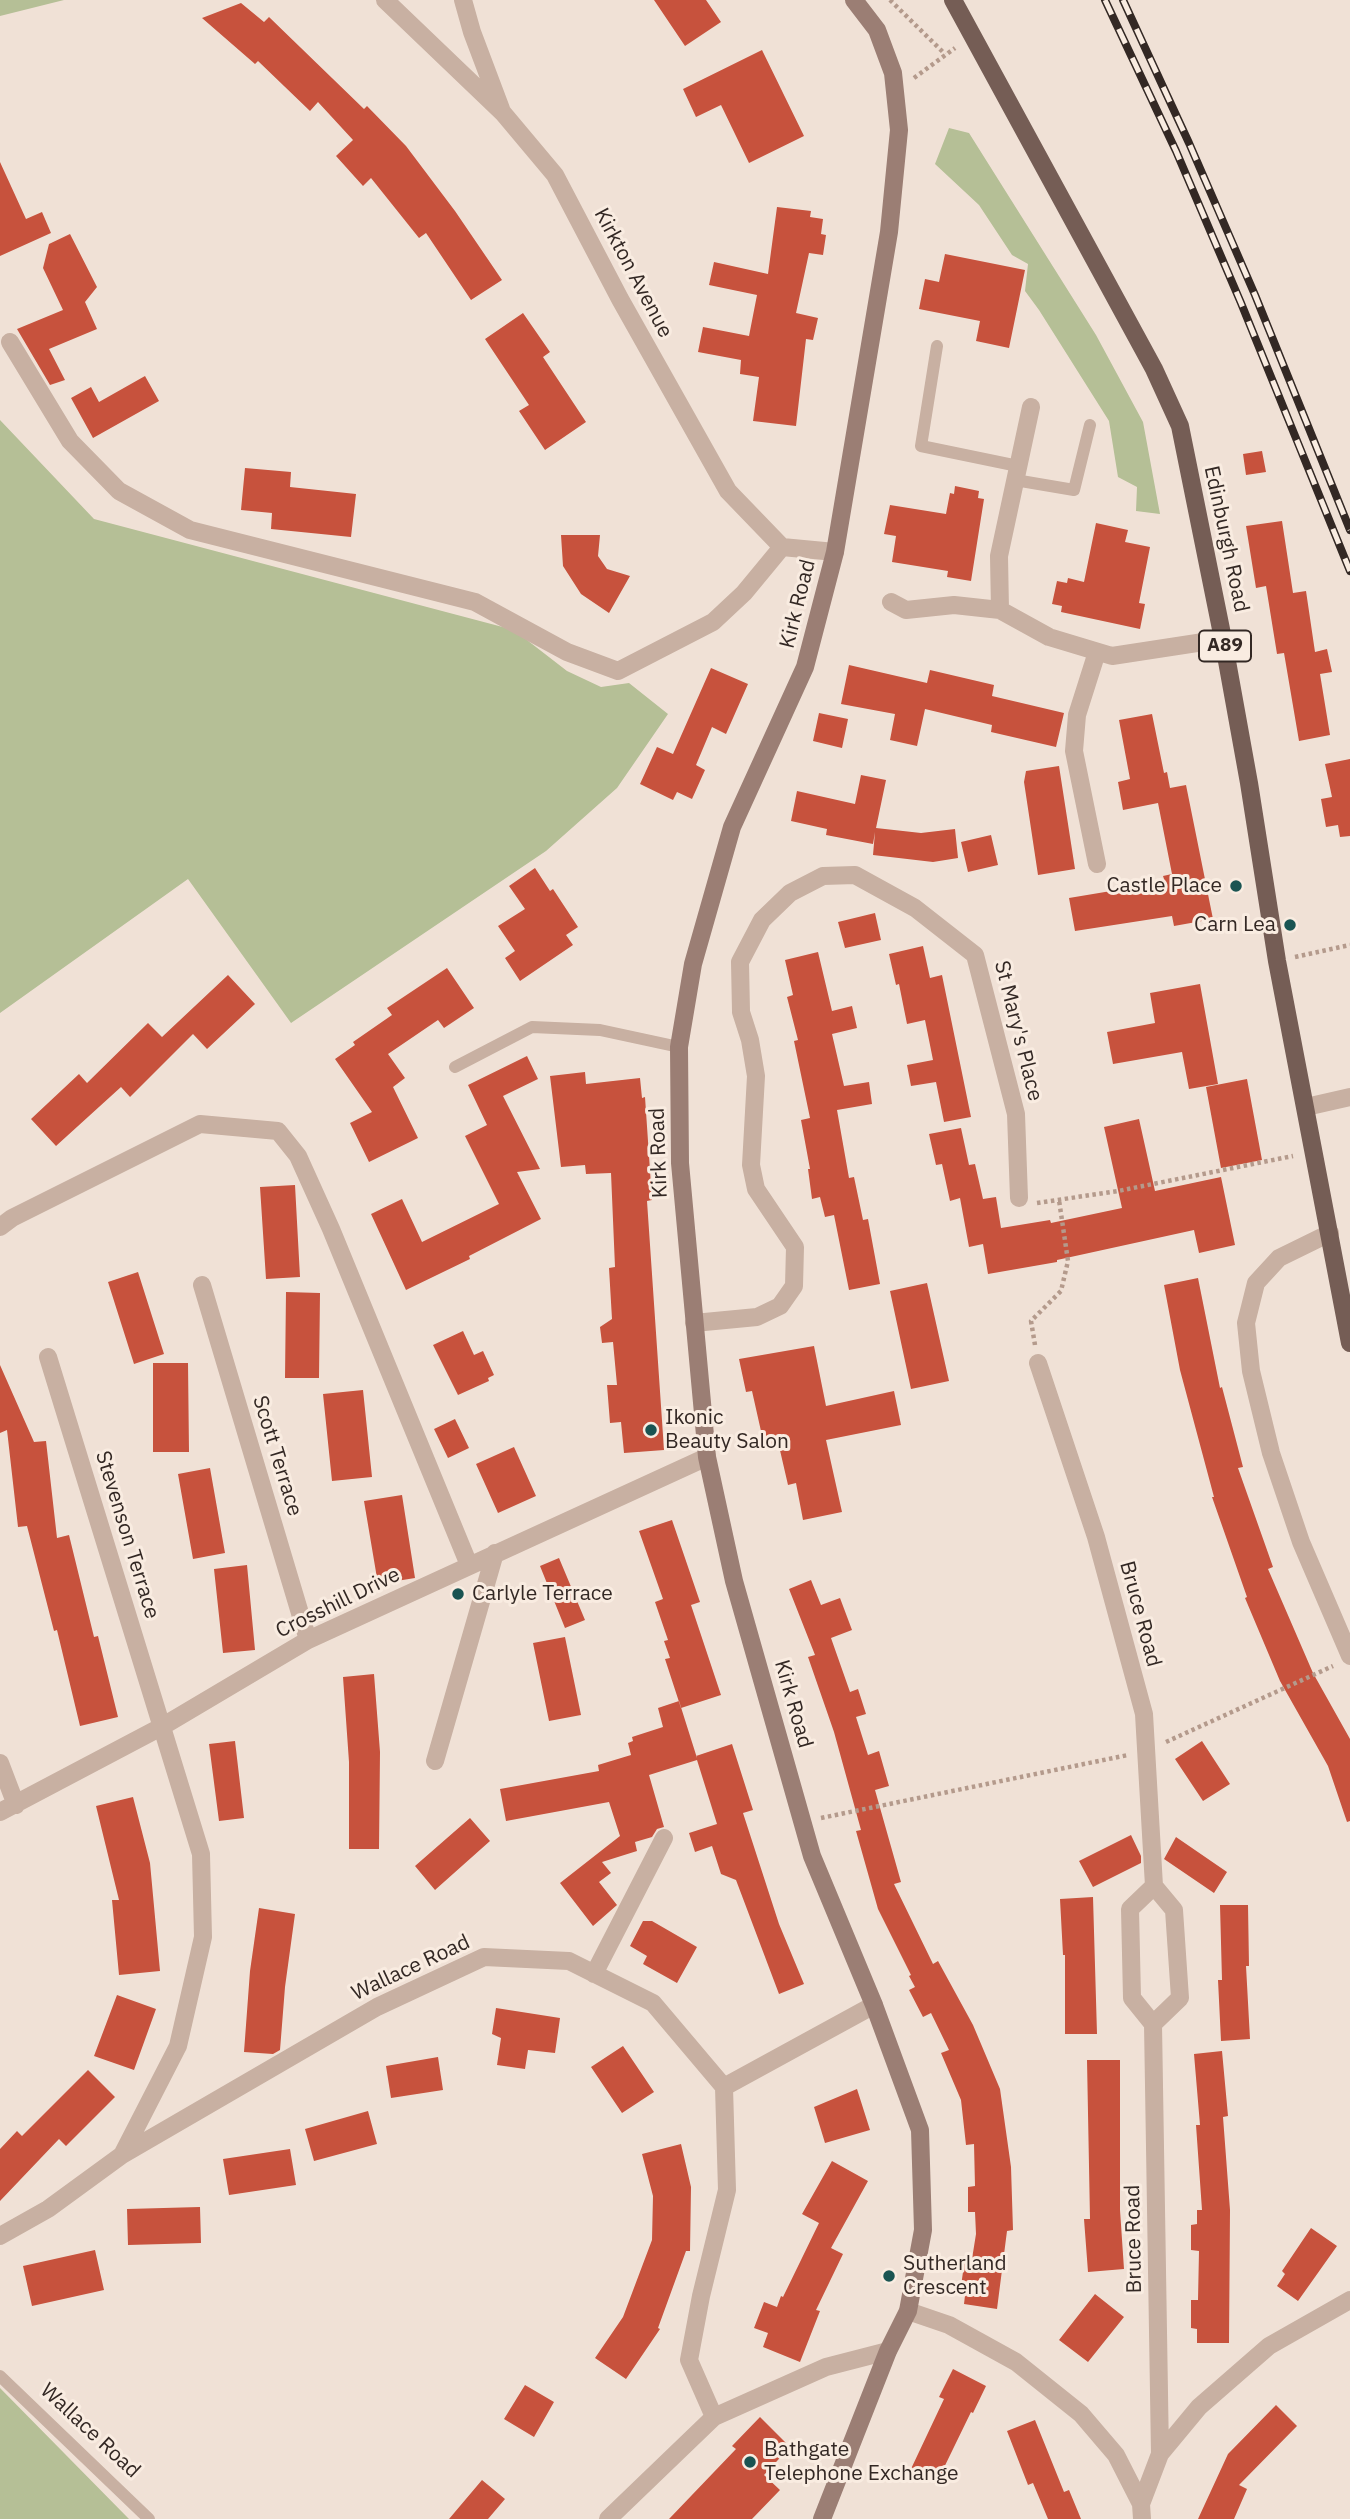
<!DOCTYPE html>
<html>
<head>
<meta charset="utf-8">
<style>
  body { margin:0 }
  canvas { display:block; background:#f0e1d6 }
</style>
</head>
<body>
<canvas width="1350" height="2519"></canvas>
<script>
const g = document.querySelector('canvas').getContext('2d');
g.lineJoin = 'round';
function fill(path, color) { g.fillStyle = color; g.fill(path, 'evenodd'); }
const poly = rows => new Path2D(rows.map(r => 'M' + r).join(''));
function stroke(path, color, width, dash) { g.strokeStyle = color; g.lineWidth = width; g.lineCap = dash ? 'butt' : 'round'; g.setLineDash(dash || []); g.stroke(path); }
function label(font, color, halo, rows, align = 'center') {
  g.font = font + ' "IBM Plex Sans",sans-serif'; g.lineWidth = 6; g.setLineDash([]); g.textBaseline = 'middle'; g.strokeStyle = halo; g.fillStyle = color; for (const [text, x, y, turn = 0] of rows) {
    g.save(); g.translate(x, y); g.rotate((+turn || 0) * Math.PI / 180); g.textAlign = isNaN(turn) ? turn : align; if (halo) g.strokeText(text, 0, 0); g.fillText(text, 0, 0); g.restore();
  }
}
const green = poly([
  [0,0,64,0,0,16],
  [949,128,969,133,1096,335,1143,422,1160,514,1136,511,1137,487,1118,477,1109,421,1039,310,1025,291,1028,264,1012,255,979,205,935,164],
  [0,420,94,519,514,630,567,671,601,687,629,683,668,714,617,788,546,851,291,1023,188,879,0,1013],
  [0,2388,129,2519,0,2519]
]);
const building = poly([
  [654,0,706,0,721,22,685,46],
  [241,3,264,22,269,17,364,109,367,106,406,146,455,211,502,280,471,300,426,233,419,238,371,178,363,186,336,156,353,140,318,102,310,111,258,61,255,64,202,18],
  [762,50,804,136,749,163,721,105,696,117,683,89],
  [0,162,26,219,42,212,51,233,0,256],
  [777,207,811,211,810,217,823,219,821,234,826,235,823,255,809,253,796,313,818,318,813,340,806,339,796,426,753,421,759,377,740,374,741,360,698,352,703,327,749,336,757,295,709,285,714,262,768,274],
  [70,234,97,287,85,302,97,329,49,349,65,380,50,385,17,329,63,310,43,268,49,244],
  [945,254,1025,270,1009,348,976,341,980,321,919,309,925,279,939,282],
  [523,313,550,352,543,357,586,422,545,450,519,411,529,405,485,339],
  [145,376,159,401,93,438,71,398,91,387,99,402],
  [1262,451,1266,472,1246,475,1243,454],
  [245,468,291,472,290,487,356,494,351,537,271,529,272,513,241,510],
  [955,486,979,491,978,498,984,499,971,581,947,577,948,571,892,562,896,536,884,534,890,505,946,514,950,493,954,494],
  [1282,521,1293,593,1306,591,1315,652,1327,649,1332,672,1320,674,1330,735,1299,741,1284,653,1277,654,1266,586,1256,588,1246,526],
  [1096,523,1128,530,1125,542,1150,547,1139,603,1145,604,1140,629,1061,612,1062,606,1052,604,1057,581,1067,583,1068,578,1084,582],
  [561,535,600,535,598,556,607,569,630,576,609,613,581,594,563,566],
  [849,665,927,683,930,670,994,685,992,696,1064,713,1056,747,991,732,992,725,925,709,917,746,890,740,895,714,841,704],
  [711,668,748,684,726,734,712,727,696,765,705,770,692,799,677,792,673,800,640,784,657,747,673,754],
  [819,713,848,719,842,748,813,741],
  [1152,714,1164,773,1167,772,1170,788,1186,785,1213,919,1174,926,1172,916,1075,931,1069,898,1165,882,1163,876,1172,874,1158,803,1123,810,1118,782,1130,779,1119,720],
  [1350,759,1350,836,1340,837,1338,825,1326,827,1321,799,1332,797,1325,764],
  [1059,766,1075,869,1038,875,1024,782,1026,771],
  [861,775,886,780,876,828,921,833,955,829,958,858,933,862,873,855,875,832,873,844,826,835,827,829,791,821,797,791,855,804],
  [991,835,998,865,968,872,961,842],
  [535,868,550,891,553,889,578,927,566,935,573,945,520,981,505,958,515,951,498,926,525,909,509,886],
  [875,913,881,940,845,948,838,922],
  [923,946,930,978,942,975,971,1117,944,1122,936,1082,911,1086,907,1065,933,1060,925,1020,907,1024,899,984,896,985,889,954],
  [818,952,832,1011,852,1006,857,1028,832,1034,844,1086,869,1082,872,1104,837,1110,849,1178,854,1177,863,1220,868,1219,880,1284,849,1290,834,1215,825,1217,820,1197,812,1199,808,1169,810,1169,801,1120,810,1118,794,1041,798,1040,787,997,793,995,785,960],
  [447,968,474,1008,444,1028,438,1020,388,1054,405,1078,393,1087,418,1138,369,1162,350,1123,372,1112,335,1059,355,1045,353,1042,392,1015,387,1008],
  [228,975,255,1004,207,1049,193,1034,130,1097,121,1087,56,1146,31,1119,79,1074,87,1083,148,1023,162,1037],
  [1200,984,1218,1084,1189,1089,1182,1052,1113,1064,1107,1032,1155,1023,1150,993],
  [527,1056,538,1079,503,1096,540,1169,517,1172,541,1219,469,1256,470,1259,406,1290,371,1214,402,1199,422,1242,499,1204,465,1136,487,1125,468,1085],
  [585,1072,586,1084,640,1078,642,1098,645,1097,652,1200,647,1201,664,1450,624,1453,621,1422,610,1423,607,1385,617,1385,613,1342,602,1343,600,1327,612,1319,609,1268,615,1267,611,1173,586,1174,585,1165,561,1167,550,1076],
  [1247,1079,1262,1160,1221,1168,1206,1087],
  [1139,1119,1155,1191,1221,1177,1235,1245,1199,1253,1194,1230,1057,1260,1057,1262,988,1274,983,1244,969,1247,960,1198,950,1201,942,1164,936,1165,929,1134,961,1128,969,1165,975,1164,983,1199,996,1197,1001,1228,1050,1220,1051,1223,1122,1208,1104,1127],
  [295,1185,300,1277,266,1279,260,1187],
  [138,1272,164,1354,134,1364,108,1282],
  [1198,1278,1220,1388,1222,1387,1243,1467,1238,1468,1273,1567,1268,1569,1313,1673,1350,1739,1350,1821,1347,1822,1328,1766,1280,1681,1245,1598,1247,1597,1212,1497,1214,1497,1180,1370,1164,1285],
  [927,1283,949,1381,911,1389,890,1291],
  [286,1292,320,1293,319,1378,285,1378],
  [463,1331,474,1355,483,1351,494,1375,488,1378,489,1381,458,1395,433,1345],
  [814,1346,826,1406,894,1391,901,1425,826,1440,842,1512,803,1520,796,1483,788,1485,779,1446,765,1449,752,1391,746,1392,739,1359],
  [153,1363,188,1363,189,1452,153,1452],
  [0,1365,34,1442,46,1441,57,1538,69,1535,94,1637,98,1636,118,1717,80,1726,57,1630,54,1631,27,1526,18,1527,7,1430,0,1433],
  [363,1390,372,1477,332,1481,323,1394],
  [455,1419,469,1448,448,1458,434,1429],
  [514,1447,536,1496,498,1513,476,1464],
  [210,1468,225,1553,193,1559,178,1474],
  [402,1495,415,1578,378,1584,364,1501],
  [672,1520,700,1602,691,1605,721,1695,681,1708,665,1659,670,1658,664,1641,668,1640,655,1602,663,1599,639,1531],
  [559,1558,585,1620,565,1628,540,1566],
  [247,1565,255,1650,223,1653,214,1569],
  [811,1580,821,1605,840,1598,852,1630,831,1638,850,1692,858,1689,866,1714,856,1717,868,1755,879,1751,889,1786,875,1790,901,1882,894,1884,933,1964,938,1961,973,2025,1000,2089,1011,2167,1013,2230,1007,2231,997,2309,964,2304,966,2287,961,2286,965,2258,972,2259,976,2234,975,2212,968,2212,968,2187,975,2186,974,2144,966,2145,961,2100,941,2053,949,2050,931,2013,923,2017,909,1990,915,1987,909,1976,911,1975,878,1909,856,1831,861,1830,834,1732,808,1657,815,1655,789,1589],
  [565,1637,581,1715,549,1721,533,1643],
  [374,1674,380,1752,379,1849,349,1849,349,1762,343,1677],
  [679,1701,697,1758,696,1756,732,1744,753,1810,743,1813,779,1924,804,1984,779,1994,736,1880,721,1874,712,1846,695,1852,689,1833,717,1824,697,1760,649,1775,664,1827,657,1829,652,1837,635,1842,637,1851,602,1862,611,1873,599,1882,617,1905,593,1926,560,1883,620,1836,609,1802,506,1821,500,1789,599,1771,598,1765,631,1755,628,1743,633,1741,632,1737,663,1727,658,1708],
  [235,1741,244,1818,219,1821,209,1744],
  [1202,1741,1230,1784,1203,1801,1175,1759],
  [133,1797,150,1863,160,1971,119,1975,112,1900,119,1900,96,1806],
  [470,1818,490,1841,435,1890,415,1866],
  [1131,1835,1141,1856,1141,1863,1093,1887,1079,1861],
  [1176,1837,1227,1872,1214,1893,1164,1859],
  [1093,1897,1097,2034,1065,2034,1065,1955,1063,1955,1060,1899],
  [1220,1905,1248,1905,1249,1966,1246,1966,1250,2039,1221,2041,1218,1980,1222,1980],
  [259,1908,295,1914,285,1987,280,2050,273,2054,244,2052,250,1971],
  [643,1921,652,1921,697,1947,677,1983,643,1964,647,1956,630,1946],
  [117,1995,156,2009,134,2070,94,2056],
  [496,2008,560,2018,555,2053,528,2050,525,2069,497,2065,501,2038,492,2034],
  [623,2046,654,2092,622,2113,591,2067],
  [1222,2051,1228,2116,1223,2117,1230,2210,1229,2343,1197,2343,1197,2329,1191,2328,1191,2300,1198,2300,1199,2251,1191,2250,1191,2225,1197,2224,1197,2210,1202,2210,1196,2125,1200,2125,1194,2054],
  [438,2057,443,2090,391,2098,386,2066],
  [1087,2060,1120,2060,1120,2210,1124,2269,1088,2272,1084,2219,1090,2219],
  [88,2070,115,2097,66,2146,59,2139,0,2201,0,2149,17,2131,22,2136],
  [857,2089,870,2130,825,2143,814,2107],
  [368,2111,377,2144,314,2161,305,2129],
  [681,2144,691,2187,690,2251,686,2251,658,2328,660,2329,626,2379,595,2358,623,2317,652,2240,653,2196,642,2154],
  [290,2149,296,2185,229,2195,223,2159],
  [832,2161,868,2181,831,2248,843,2254,816,2310,820,2311,800,2362,763,2347,768,2333,754,2328,764,2302,777,2307,781,2296,783,2297,819,2223,802,2214],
  [200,2207,201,2243,128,2245,127,2209],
  [1311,2228,1337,2246,1298,2301,1277,2286,1285,2274,1282,2271],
  [95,2250,104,2290,32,2306,23,2266],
  [1095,2294,1124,2317,1088,2362,1059,2340],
  [953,2369,986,2386,973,2413,971,2412,936,2484,910,2471,944,2399,939,2397],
  [525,2385,554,2402,534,2437,504,2419],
  [1276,2405,1297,2426,1239,2485,1247,2489,1234,2519,1198,2519,1228,2454],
  [760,2417,790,2447,764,2475,780,2490,752,2519,669,2519,736,2449,732,2446],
  [1035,2420,1064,2492,1069,2490,1081,2519,1048,2519,1033,2483,1028,2485,1007,2431],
  [482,2480,505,2499,488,2519,449,2519]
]);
const path = poly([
  [890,0,945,54],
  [914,78,955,48],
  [1295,957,1350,945],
  [1037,1203,1118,1191,1293,1156],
  [1035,1345,1031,1321,1061,1291,1068,1261,1059,1200],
  [1166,1742,1333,1666],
  [821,1818,1128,1755]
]);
const lane = poly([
  [937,346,921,446,1018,466],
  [1015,480,1074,490,1090,425],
  [455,1067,532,1027,600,1030,679,1047],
  [0,2376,149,2519]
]);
const street = poly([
  [385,0,503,113,555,175,620,299,728,491,782,547,835,552],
  [463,0,472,32,501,109],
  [10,342,70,441,119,491,190,530,475,602,567,652,618,671,713,622,744,593,782,547],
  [891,602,906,610,954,605,1000,610,1049,637,1112,656,1223,639],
  [1000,610,999,556,1031,407],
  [1097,652,1077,715,1074,751,1097,864],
  [1306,1107,1350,1097],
  [0,1227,12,1218,200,1124,278,1131,298,1156,331,1229,469,1565],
  [1330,1233,1279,1258,1256,1283,1246,1323,1251,1371,1271,1453,1301,1542,1350,1656],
  [202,1285,308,1640],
  [694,1323,757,1317,780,1306,794,1286,795,1247,756,1189,751,1165,756,1076,750,1040,741,1012,740,962,762,920,790,893,823,876,855,875,915,908,975,955,1016,1114,1019,1198],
  [48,1357,201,1854,203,1937,178,2046,122,2155],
  [1038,1363,1096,1537,1144,1714,1154,1886,1130,1909,1132,1998,1153,2024,1160,2454],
  [435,1761,495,1553],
  [0,1763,16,1805],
  [0,1812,163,1726,308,1640,707,1457],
  [594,1974,664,1838],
  [1153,2024,1180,1998,1174,1910,1154,1886],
  [0,2236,48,2209,122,2155,377,2007,484,1957,569,1961,653,2003,724,2087,874,2005],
  [908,2311,949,2325,1016,2362,1081,2414,1116,2455,1141,2504,1142,2519],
  [714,2417,689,2360,701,2296,727,2190,724,2087],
  [1141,2504,1160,2454,1199,2407,1269,2346,1350,2300],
  [608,2519,714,2417,826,2367,888,2351]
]);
const secondary = poly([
  [822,2519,888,2351,908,2311,923,2230,920,2130,874,2005,812,1856,734,1581,707,1457,680,1163,679,1047,693,964,732,827,805,667,835,552,889,232,899,130,893,73,877,30,854,0]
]);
const primary = poly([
  [953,0,1154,369,1180,426,1223,639,1249,783,1277,961,1350,1343]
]);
const rail = poly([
  [1105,0,1176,151,1241,303,1350,571],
  [1123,0,1189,143,1255,295,1350,530]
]);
const markers = [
  [1236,886,7,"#1a5452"],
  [1290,925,7,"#1a5452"],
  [651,1430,7,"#1a5452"],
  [458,1594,7,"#1a5452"],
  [889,2276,7,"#1a5452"],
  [750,2462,7,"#1a5452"]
];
const shields = [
  [1225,646,52]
];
const shieldNames = [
  ["A89",1225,646]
];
const streetNames = [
  ["Kirkton Avenue",633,273,62],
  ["Edinburgh Road",1226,539,78],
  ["Kirk Road",798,604,-76],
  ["St Mary's Place",1018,1031,76],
  ["Kirk Road",659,1153,-92],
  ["Scott Terrace",277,1456,73],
  ["Stevenson Terrace",127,1535,73],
  ["Crosshill Drive",338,1603,-26],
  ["Bruce Road",1140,1614,75],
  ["Kirk Road",793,1704,74],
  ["Wallace Road",411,1968,-25],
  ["Bruce Road",1134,2239,-91],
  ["Wallace Road",90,2431,43]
];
const poiNames = [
  ["Castle Place",1222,886,"right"],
  ["Carn Lea",1276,925,"right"],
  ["Ikonic",665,1418],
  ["Beauty Salon",665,1442],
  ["Carlyle Terrace",472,1594],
  ["Sutherland",903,2264],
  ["Crescent",903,2288],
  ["Bathgate",764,2450],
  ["Telephone Exchange",764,2474]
];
fill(green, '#b5bf96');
fill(building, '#c7523d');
stroke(path, '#b49a8c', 4.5, [3.5, 3.5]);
stroke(lane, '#c8b0a2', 12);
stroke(street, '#c8b0a2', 18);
stroke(secondary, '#9b7e74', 18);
stroke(primary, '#755d55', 18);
stroke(rail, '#332824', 8);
stroke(rail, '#f9ece1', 5, [16]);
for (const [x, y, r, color] of markers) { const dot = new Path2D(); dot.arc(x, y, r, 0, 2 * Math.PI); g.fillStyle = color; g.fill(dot); stroke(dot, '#f9ece1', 2.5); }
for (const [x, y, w] of shields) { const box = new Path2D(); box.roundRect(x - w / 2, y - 15.5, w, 31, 5); g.fillStyle = '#f9ece1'; g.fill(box); stroke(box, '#332824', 2); }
label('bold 19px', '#332824', null, shieldNames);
label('21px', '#332824', '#f9ece1', streetNames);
label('21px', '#332824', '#f9ece1', poiNames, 'left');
</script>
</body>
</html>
